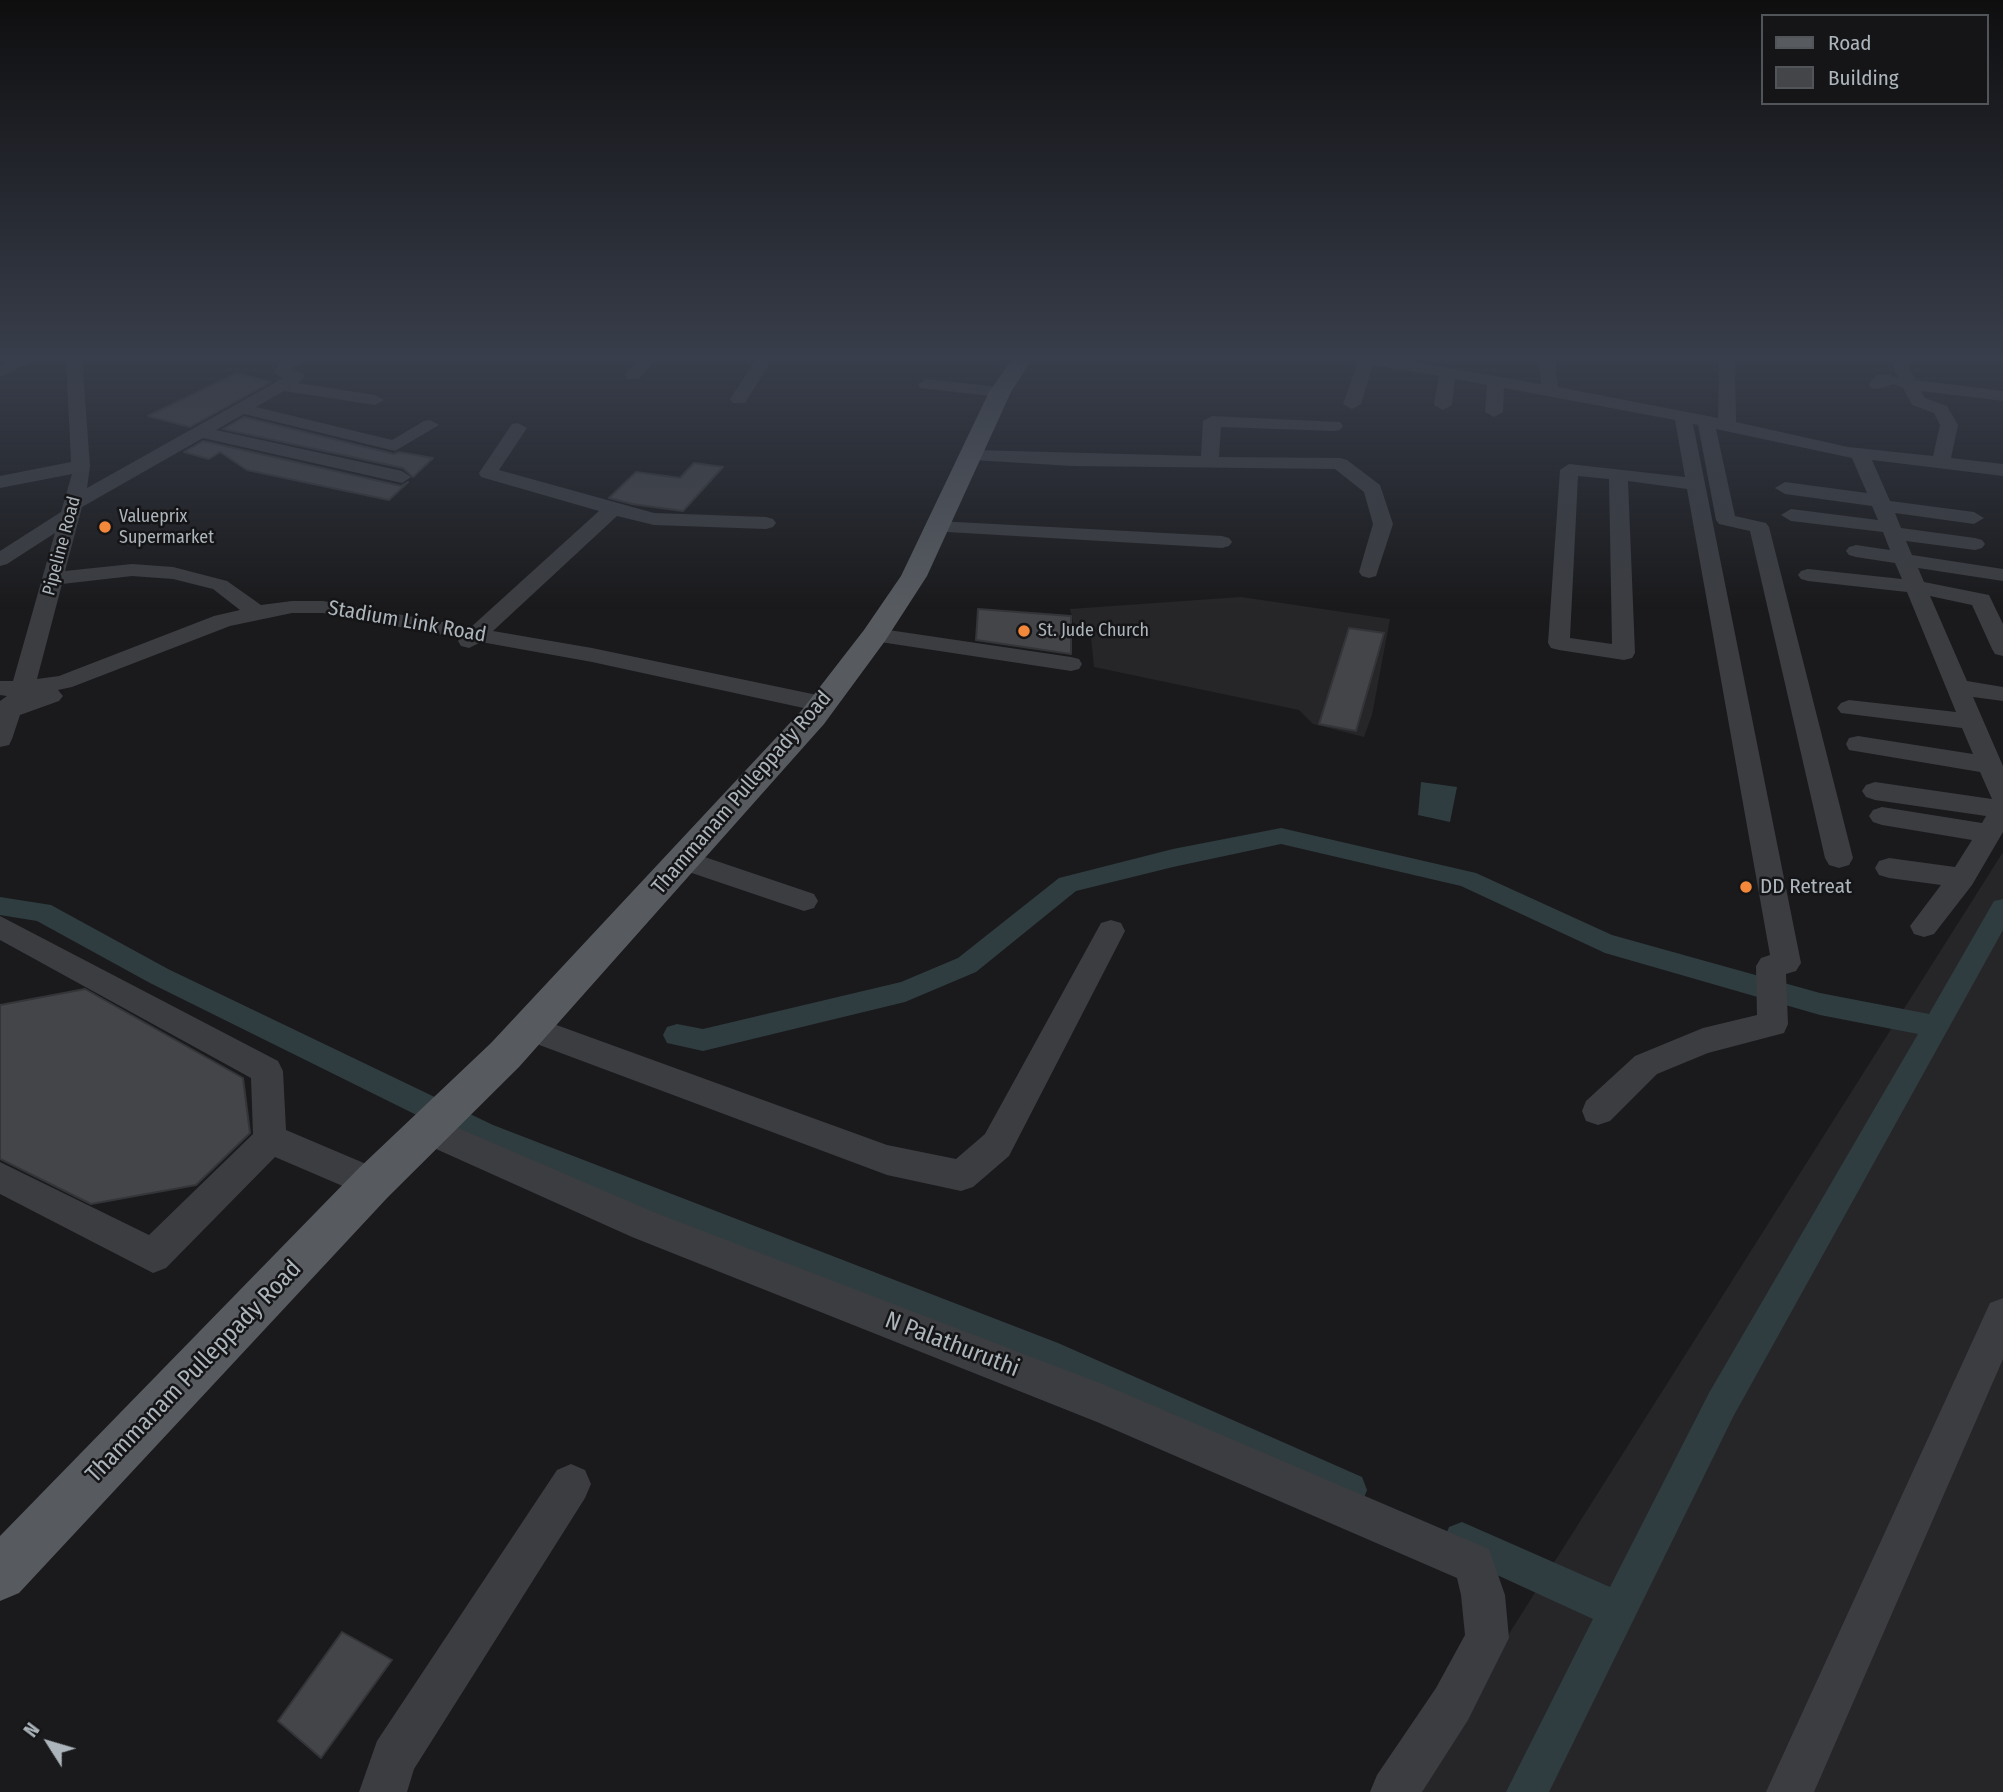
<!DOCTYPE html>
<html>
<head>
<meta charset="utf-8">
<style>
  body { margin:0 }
  #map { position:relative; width:2003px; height:1792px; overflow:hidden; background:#1a1a1c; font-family:"Fira Sans Condensed",sans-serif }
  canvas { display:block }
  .legend { position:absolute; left:1761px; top:14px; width:228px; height:91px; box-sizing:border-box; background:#151517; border:2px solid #515559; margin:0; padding:9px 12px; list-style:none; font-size:21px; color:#acb5bb }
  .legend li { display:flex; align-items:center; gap:14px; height:35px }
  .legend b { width:35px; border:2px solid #515559 }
  .north { position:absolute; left:14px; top:1708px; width:70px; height:70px; -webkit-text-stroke:5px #151517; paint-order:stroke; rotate:307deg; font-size:19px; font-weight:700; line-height:28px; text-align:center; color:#acb5bb }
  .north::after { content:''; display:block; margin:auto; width:24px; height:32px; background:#acb5bb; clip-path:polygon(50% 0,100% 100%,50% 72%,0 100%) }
</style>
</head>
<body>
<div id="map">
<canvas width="2003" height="1792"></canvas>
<ul class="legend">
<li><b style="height:9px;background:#575b60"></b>Road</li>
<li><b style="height:19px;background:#444549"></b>Building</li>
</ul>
<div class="north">N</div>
</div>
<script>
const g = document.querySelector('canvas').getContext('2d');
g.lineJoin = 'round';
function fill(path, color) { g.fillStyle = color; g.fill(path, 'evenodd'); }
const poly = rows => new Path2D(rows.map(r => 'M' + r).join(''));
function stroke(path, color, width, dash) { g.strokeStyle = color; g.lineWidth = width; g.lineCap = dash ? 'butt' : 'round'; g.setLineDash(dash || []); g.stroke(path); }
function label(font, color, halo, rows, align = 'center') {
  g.font = font + ' "Fira Sans Condensed",sans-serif'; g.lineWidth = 5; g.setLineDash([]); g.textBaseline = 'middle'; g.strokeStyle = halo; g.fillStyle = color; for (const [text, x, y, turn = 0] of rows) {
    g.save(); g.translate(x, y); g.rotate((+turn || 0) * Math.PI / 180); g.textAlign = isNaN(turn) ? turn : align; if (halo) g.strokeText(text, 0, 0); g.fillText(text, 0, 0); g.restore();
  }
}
const built = poly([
  [1241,597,1390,619,1372,715,1364,737,1313,724,1299,710,1094,667,1090,627,1078,626,1073,622,1070,609],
  [2003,852,2003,1792,1409,1792]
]);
const water = poly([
  [1421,782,1457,787,1450,822,1418,815]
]);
const canal = poly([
  [1281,828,1476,873,1612,935,1820,993,1929,1014,1994,901,2003,899,2003,930,1733,1417,1549,1792,1506,1792,1593,1619,1449,1553,1444,1540,1449,1527,1462,1522,1610,1587,1709,1393,1918,1034,1820,1015,1605,953,1461,886,1281,844,1173,867,1076,891,976,972,905,1002,703,1051,667,1043,663,1035,667,1027,677,1024,703,1029,901,982,958,958,1059,878,1173,849,1281,828],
  [0,897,51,905,168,969,493,1125,1058,1343,1362,1477,1367,1490,1362,1503,1349,1508,1050,1373,473,1143,150,983,37,921,0,915,0,897]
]);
const building = poly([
  [237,373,271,382,190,427,148,416,237,373],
  [244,417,394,454,399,452,433,458,413,477,403,468,223,429,244,417],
  [203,441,401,486,408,482,389,500,247,470,220,452,209,459,184,452,203,441],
  [694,463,723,467,683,511,632,504,609,498,636,472,680,478,694,463],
  [978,609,1071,616,1071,654,976,640,978,609],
  [1349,628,1384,633,1356,731,1319,724,1349,628],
  [85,989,243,1078,250,1133,196,1185,91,1204,0,1159,0,1005,85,989],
  [342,1632,392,1660,321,1758,278,1721,342,1632]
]);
const minor = poly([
  [17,358,39,358,0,377,0,366,17,358],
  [66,358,82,358,90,466,87,488,283,378,274,373,279,363,286,358,306,358,291,370,303,373,305,377,298,383,375,395,384,400,375,405,284,391,256,407,392,440,424,421,430,420,439,425,395,451,244,414,216,430,402,471,411,477,402,483,203,438,82,507,65,571,132,564,173,567,227,581,261,605,292,601,323,601,471,627,599,511,481,477,479,473,512,424,518,423,527,428,499,470,654,513,766,517,773,519,776,523,773,527,766,529,654,525,617,516,493,631,592,648,822,696,830,699,834,704,830,709,822,712,592,662,481,642,469,648,461,646,458,641,460,638,323,613,292,613,230,626,72,687,58,690,63,696,59,701,20,715,12,739,9,745,0,747,0,701,7,696,0,695,0,681,13,681,55,533,7,564,0,566,0,551,61,512,72,474,0,488,0,476,71,462,66,358],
  [132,576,173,579,213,589,240,610,214,616,59,676,37,679,62,584,132,576],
  [640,358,657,358,639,379,627,379,625,375,640,358],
  [757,358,773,358,745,403,733,403,730,399,757,358],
  [1352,358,1391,358,1541,384,1539,358,1555,358,1558,387,1718,418,1719,358,1735,358,1736,422,1848,447,1933,456,1940,425,1934,413,1912,405,1903,388,1894,384,1877,389,1871,388,1869,384,1876,375,1891,375,1899,379,1893,367,1898,358,1914,358,1909,367,1916,380,2003,391,2003,401,1921,391,1925,398,1947,406,1958,425,1951,458,2003,464,2003,476,1872,460,1890,501,1974,512,1984,518,1974,524,1895,513,1901,528,1975,538,1982,540,1985,544,1982,548,1975,550,1906,541,1912,555,2003,569,2003,581,1918,568,1924,582,1989,595,2003,624,2003,656,1995,654,1992,649,1972,605,1930,596,1967,681,2003,687,2003,701,1973,697,2003,766,2003,832,1972,885,1934,934,1924,937,1914,934,1910,926,1941,885,1889,878,1879,875,1875,868,1879,861,1889,858,1955,867,1972,840,1882,825,1873,822,1869,816,1873,810,1882,807,1982,823,1986,816,1875,800,1866,797,1862,791,1866,785,1875,782,1992,799,1980,772,1849,750,1846,744,1849,738,1858,736,1973,754,1962,728,1841,713,1837,708,1841,703,1849,700,1956,712,1907,592,1808,581,1801,579,1798,575,1801,571,1808,569,1902,579,1895,563,1856,557,1849,555,1846,551,1849,547,1856,545,1890,550,1883,532,1791,521,1781,515,1791,509,1878,520,1872,506,1785,494,1775,488,1785,482,1867,493,1852,458,1716,429,1735,516,1766,523,1769,527,1853,858,1849,865,1839,868,1829,865,1825,858,1750,531,1719,524,1716,520,1698,425,1693,424,1801,963,1796,971,1786,974,1788,1024,1784,1033,1708,1053,1657,1074,1610,1121,1598,1125,1586,1121,1582,1111,1586,1101,1635,1056,1703,1028,1757,1015,1756,966,1761,958,1770,955,1687,489,1628,481,1635,653,1632,658,1624,660,1559,650,1551,648,1548,643,1560,470,1569,464,1685,477,1675,420,1504,388,1503,412,1494,417,1485,412,1487,385,1455,379,1452,405,1443,410,1434,405,1439,376,1373,365,1361,404,1352,409,1343,404,1358,362,1352,358],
  [1578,476,1609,479,1612,644,1570,638,1578,476],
  [926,379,1000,387,1008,392,1000,397,920,388,918,384,926,379],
  [1212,416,1340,422,1343,426,1340,430,1334,431,1221,427,1219,457,1340,458,1347,460,1380,485,1393,524,1376,576,1369,578,1362,576,1359,572,1373,524,1364,492,1335,469,1072,466,973,460,964,455,973,450,1201,456,1203,421,1212,416],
  [937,521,1222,536,1229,538,1232,542,1229,546,1222,548,930,531,927,527,930,523,937,521],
  [875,628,1071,657,1079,659,1082,664,1079,669,1071,671,867,640,864,635,867,630,875,628],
  [684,850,814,894,818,901,814,908,804,911,674,867,670,860,674,853,684,850],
  [0,916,278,1061,283,1071,286,1130,385,1172,390,1183,385,1194,373,1199,275,1157,166,1268,153,1273,0,1194,0,1162,149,1235,253,1134,251,1078,0,940,0,916],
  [1111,920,1121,923,1125,931,1009,1156,973,1187,961,1191,887,1175,518,1037,514,1028,518,1019,529,1015,887,1145,956,1159,985,1134,1101,923,1111,920],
  [428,1115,656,1213,1105,1385,1489,1549,1505,1595,1509,1638,1468,1720,1422,1792,1370,1792,1377,1775,1436,1688,1465,1635,1461,1595,1457,1578,1097,1422,632,1237,416,1140,411,1130,416,1120,428,1115],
  [2003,1298,2003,1359,1814,1792,1766,1792,1990,1303,2003,1298],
  [571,1464,585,1470,591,1484,585,1498,414,1769,407,1792,359,1792,377,1741,557,1470,571,1464]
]);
const major = poly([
  [1013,358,1033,358,1011,392,927,576,885,641,824,724,519,1067,388,1197,19,1593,0,1601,0,1536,358,1169,491,1043,802,710,864,630,901,576,989,392,1013,358]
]);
const markers = [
  [105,527,7,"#f3883a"],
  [1024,631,7,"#f3883a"],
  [1746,887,7,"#f3883a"]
];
const farPoinames = [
  ["Valueprix",119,517],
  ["Supermarket",119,538],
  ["St. Jude Church",1038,631]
];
const farStreetnames = [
  ["Pipeline Road",62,546,-75]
];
const streetNames = [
  ["Stadium Link Road",407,622,10],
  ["Thammanam Pulleppady Road",742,793,-49]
];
const poiNames = [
  ["DD Retreat",1760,887]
];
const nearStreetnames = [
  ["N Palathuruthi",952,1345,21],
  ["Thammanam Pulleppady Road",194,1372,-46]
];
fill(built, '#262629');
fill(water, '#2f3d40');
fill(canal, '#2f3d40');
fill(building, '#444549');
stroke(building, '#343538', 2);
fill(minor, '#3b3d41');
fill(major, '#575b60');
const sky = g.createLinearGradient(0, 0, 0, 609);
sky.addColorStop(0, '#0e0e0f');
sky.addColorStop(0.59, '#383e4b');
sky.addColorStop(1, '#383e4b00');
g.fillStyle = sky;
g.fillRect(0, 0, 2003, 609);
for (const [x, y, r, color] of markers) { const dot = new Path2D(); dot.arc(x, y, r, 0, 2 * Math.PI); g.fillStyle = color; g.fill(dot); stroke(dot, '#151517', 2.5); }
label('18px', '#acb5bb', '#151517', farPoinames, 'left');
label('18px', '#acb5bb', '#151517', farStreetnames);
label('21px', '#acb5bb', '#151517', streetNames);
label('21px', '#acb5bb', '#151517', poiNames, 'left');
label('24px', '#acb5bb', '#151517', nearStreetnames);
</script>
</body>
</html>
